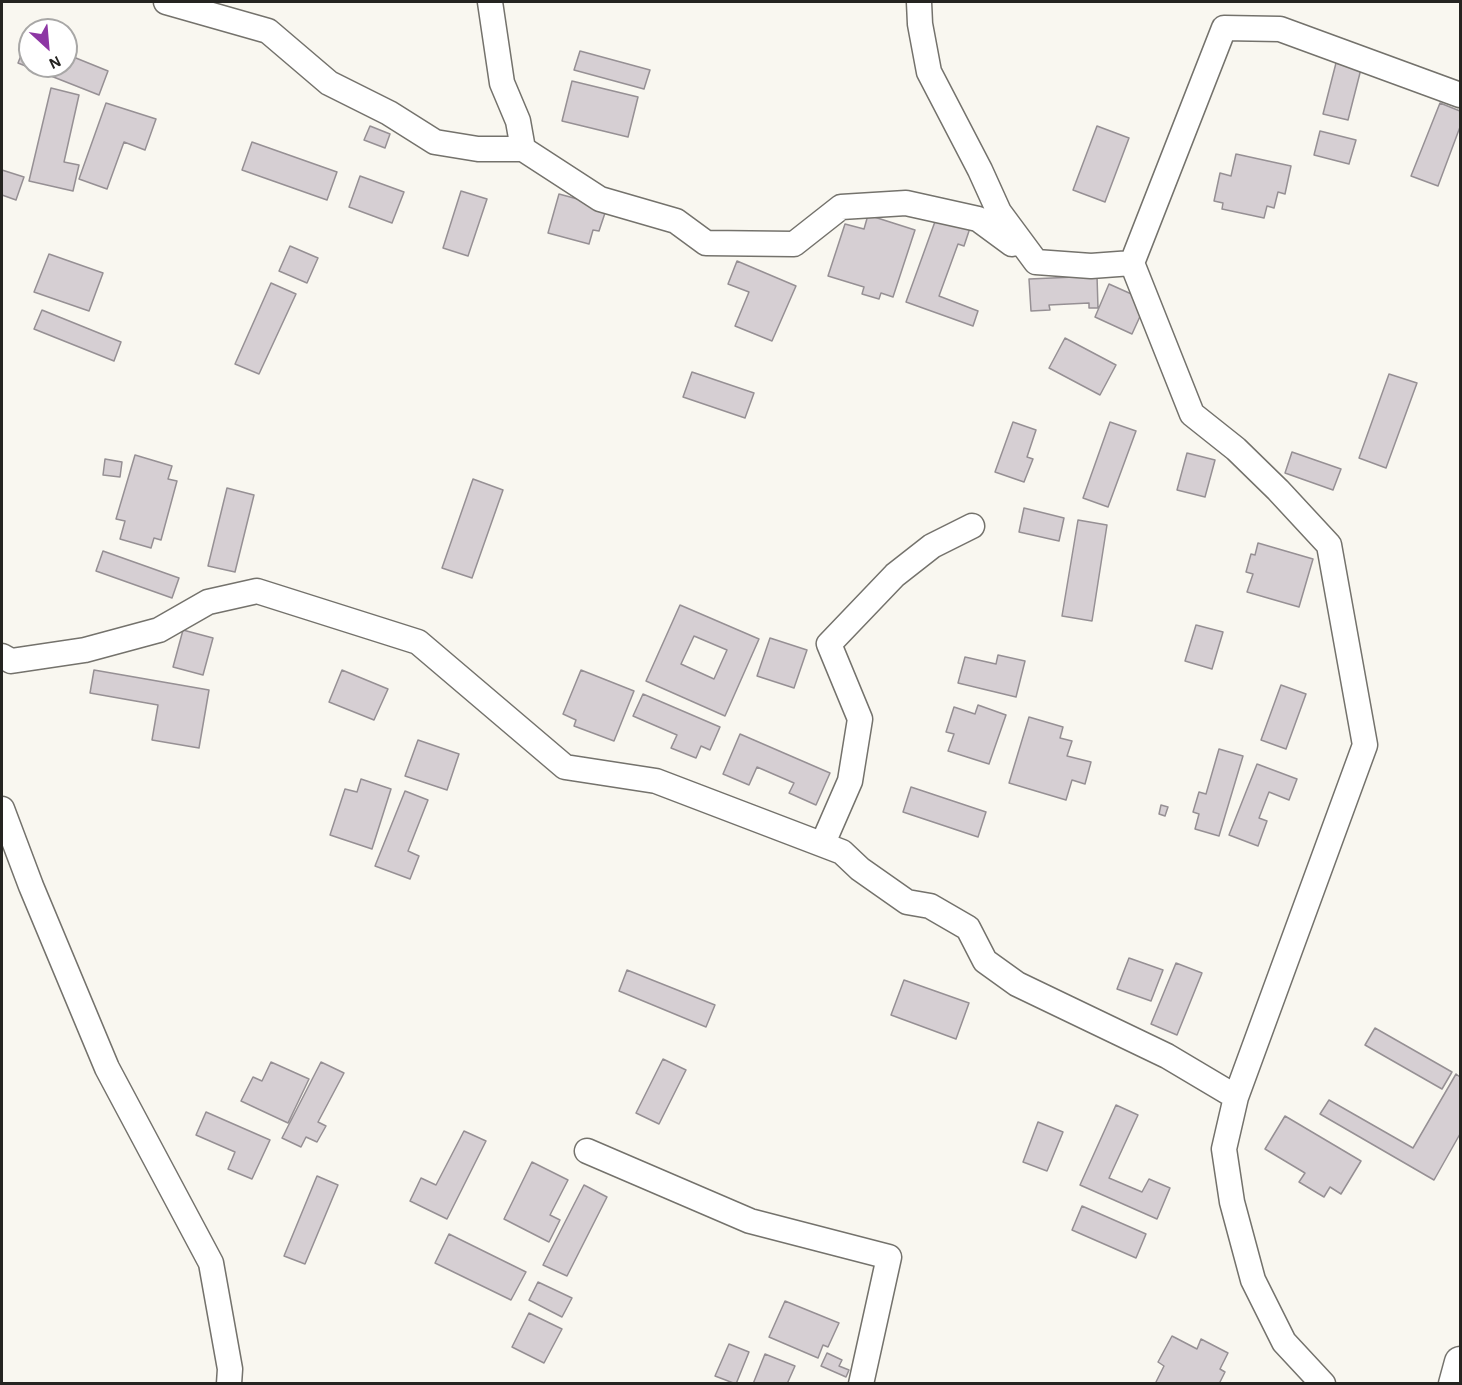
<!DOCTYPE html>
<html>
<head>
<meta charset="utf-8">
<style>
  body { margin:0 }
  #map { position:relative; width:1462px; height:1385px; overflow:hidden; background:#f9f7f0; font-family:"Alegreya Sans",sans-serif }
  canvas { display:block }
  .frame { position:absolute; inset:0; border:3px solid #252421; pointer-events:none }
  .north { position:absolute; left:18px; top:18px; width:60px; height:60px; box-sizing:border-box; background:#fff; border:2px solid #a8a7a6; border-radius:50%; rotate:154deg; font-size:16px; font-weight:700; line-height:24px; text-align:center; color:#252421 }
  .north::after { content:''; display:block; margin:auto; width:21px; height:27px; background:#8d37a4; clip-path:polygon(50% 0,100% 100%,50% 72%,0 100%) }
</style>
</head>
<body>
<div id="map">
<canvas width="1462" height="1385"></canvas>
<div class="frame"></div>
<div class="north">N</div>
</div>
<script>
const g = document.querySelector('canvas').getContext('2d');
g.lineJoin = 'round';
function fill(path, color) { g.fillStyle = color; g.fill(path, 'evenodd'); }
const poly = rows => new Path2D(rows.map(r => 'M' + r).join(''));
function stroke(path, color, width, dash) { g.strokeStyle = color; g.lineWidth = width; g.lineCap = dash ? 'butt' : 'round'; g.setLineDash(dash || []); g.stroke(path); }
const building = poly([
  [28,38,30,39,30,66,66,66,66,54,108,71,99,95,18,63,28,38],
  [580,51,650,70,644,89,574,70,580,51],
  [1336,63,1361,69,1348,120,1323,114,1336,63],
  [572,81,638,97,628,137,562,121,572,81],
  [51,88,79,95,64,162,79,165,73,191,29,181,51,88],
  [106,103,156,119,145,150,124,142,107,189,79,179,106,103],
  [1440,103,1460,111,1460,127,1438,186,1411,176,1440,103],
  [370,126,390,134,385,148,364,140,370,126],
  [1097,126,1129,138,1105,202,1073,190,1097,126],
  [1320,131,1356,140,1349,164,1314,155,1320,131],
  [252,142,337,172,327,200,242,170,252,142],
  [1236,154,1291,166,1285,194,1278,192,1274,208,1267,206,1264,218,1222,209,1223,203,1214,201,1220,173,1231,176,1236,154],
  [2,170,24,177,16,200,2,195,2,170],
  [360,176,404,192,392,223,349,207,360,176],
  [461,191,487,199,468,256,443,248,461,191],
  [559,194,607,207,599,231,593,230,589,244,548,233,559,194],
  [868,215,915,230,893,297,881,293,879,299,862,294,864,287,828,276,845,224,864,229,868,215],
  [937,216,970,228,964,246,958,244,939,296,978,311,973,326,906,302,937,216],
  [290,246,318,258,307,283,279,271,290,246],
  [49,254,103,273,89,311,34,292,49,254],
  [737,261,796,286,772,341,735,326,749,292,728,284,737,261],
  [1097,276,1098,308,1089,308,1089,303,1049,305,1050,310,1031,311,1029,279,1097,276],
  [271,283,296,294,259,374,235,364,271,283],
  [1109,284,1147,301,1132,334,1095,317,1109,284],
  [42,310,121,342,114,361,34,329,42,310],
  [1065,338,1116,365,1100,395,1049,368,1065,338],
  [692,372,754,393,745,418,683,397,692,372],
  [1389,374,1417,383,1386,468,1359,458,1389,374],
  [1013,422,1036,430,1027,457,1033,459,1024,482,995,472,1013,422],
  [1110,422,1136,431,1108,507,1083,498,1110,422],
  [1292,452,1341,469,1333,490,1285,473,1292,452],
  [1187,453,1215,460,1205,497,1177,490,1187,453],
  [135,455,172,466,168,479,177,481,161,540,154,538,151,548,120,539,125,521,116,519,135,455],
  [105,459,122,462,120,477,103,475,105,459],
  [473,479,503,490,472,578,442,568,473,479],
  [227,488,254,495,235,572,208,566,227,488],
  [1024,508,1064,518,1059,541,1019,532,1024,508],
  [1078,520,1107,525,1092,621,1062,616,1078,520],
  [1258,543,1313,559,1299,607,1247,592,1253,574,1246,572,1251,554,1255,555,1258,543],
  [103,551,179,578,172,598,96,571,103,551],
  [680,605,759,639,725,716,646,681,680,605],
  [694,636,727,650,714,679,681,664,694,636],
  [1196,625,1223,632,1212,669,1185,661,1196,625],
  [183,630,213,638,203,675,173,667,183,630],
  [770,638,807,650,794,688,757,676,770,638],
  [998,655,1025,661,1016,697,958,683,965,657,996,664,998,655],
  [94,670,209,690,199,748,152,740,158,705,90,693,94,670],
  [342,670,388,689,374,720,329,702,342,670],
  [581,670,634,691,614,741,574,726,576,720,563,714,581,670],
  [1281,685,1306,694,1286,749,1261,740,1281,685],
  [643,694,720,727,710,750,701,746,696,758,671,748,677,735,633,716,643,694],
  [978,705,1006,715,989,764,948,751,954,734,946,732,954,707,975,714,978,705],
  [1029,717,1063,727,1060,738,1072,741,1067,756,1091,762,1085,784,1072,780,1066,800,1009,783,1029,717],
  [740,734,830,773,816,805,789,793,794,783,757,767,749,785,723,774,740,734],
  [418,740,459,754,447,790,405,776,418,740],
  [1219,749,1243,756,1219,836,1195,829,1199,814,1193,812,1199,792,1206,794,1219,749],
  [1257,764,1297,779,1289,800,1269,792,1259,818,1267,821,1258,846,1229,835,1257,764],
  [361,779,391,789,372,849,330,835,345,789,357,792,361,779],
  [911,787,986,812,978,837,903,812,911,787],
  [405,791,428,800,408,851,419,856,410,879,375,866,405,791],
  [1161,805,1168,807,1165,816,1159,814,1161,805],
  [1129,958,1163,970,1151,1001,1117,989,1129,958],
  [1176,963,1202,973,1177,1035,1151,1024,1176,963],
  [627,970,715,1005,706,1027,619,991,627,970],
  [904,980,969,1003,956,1039,891,1015,904,980],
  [1375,1028,1452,1072,1442,1089,1365,1045,1375,1028],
  [663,1059,686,1070,659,1124,636,1113,663,1059],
  [271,1062,309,1079,288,1123,241,1101,253,1077,262,1081,271,1062],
  [321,1062,344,1073,318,1122,326,1126,317,1142,306,1137,301,1147,282,1138,321,1062],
  [1456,1074,1460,1077,1460,1134,1434,1180,1320,1114,1329,1100,1413,1148,1456,1074],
  [1116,1105,1138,1115,1109,1178,1142,1192,1149,1179,1170,1188,1157,1219,1080,1185,1116,1105],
  [206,1112,270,1140,252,1179,228,1169,235,1152,196,1135,206,1112],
  [1285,1116,1361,1161,1341,1194,1330,1187,1324,1197,1299,1182,1305,1173,1265,1149,1285,1116],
  [1038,1122,1063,1132,1047,1171,1023,1162,1038,1122],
  [464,1131,486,1141,447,1219,410,1201,421,1178,436,1185,464,1131],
  [532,1162,568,1180,550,1215,560,1220,549,1242,504,1219,532,1162],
  [317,1176,338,1185,305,1264,284,1256,317,1176],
  [584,1185,607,1197,567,1276,543,1265,584,1185],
  [1082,1206,1146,1234,1136,1258,1072,1230,1082,1206],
  [449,1234,526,1272,511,1300,435,1263,449,1234],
  [538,1282,572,1298,562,1317,529,1300,538,1282],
  [785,1301,839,1323,828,1347,823,1345,818,1358,769,1337,785,1301],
  [529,1313,562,1329,544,1363,512,1347,529,1313],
  [1172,1336,1197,1349,1201,1339,1228,1353,1220,1369,1225,1372,1219,1384,1155,1384,1164,1366,1158,1362,1172,1336],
  [729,1344,749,1352,736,1384,715,1376,729,1344],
  [827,1353,842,1360,839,1366,849,1370,846,1377,821,1366,827,1353],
  [765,1354,795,1366,787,1384,753,1384,765,1354]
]);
const minor = poly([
  [166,2,268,31,329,83,389,113,435,142,478,149,523,149,600,199,676,221,706,243,794,244,841,207,906,203,978,219,1012,244],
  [490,2,502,83,518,121,523,149],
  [919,2,920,24,929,72,980,170,999,212,1036,262,1091,266,1132,263,1192,414,1236,449,1278,490,1329,545,1365,745,1236,1097],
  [1132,263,1224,28,1280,29,1460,95],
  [2,656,11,661,85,650,159,630,208,602,257,591,418,642,565,767,656,781,842,852,860,869,907,902,930,906,968,928,985,961,1017,984,1167,1056,1236,1097,1224,1149,1232,1202,1253,1280,1284,1342,1323,1384],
  [2,809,31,886,107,1068,211,1263,230,1369,229,1384],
  [823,843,850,781,860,719,829,644,895,575,932,546,972,526],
  [587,1151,750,1221,889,1257,861,1384]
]);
const tertiary = poly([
  [1454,1384,1460,1362]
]);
fill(building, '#d6cfd3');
stroke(building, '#969094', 1.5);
stroke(minor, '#74726c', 27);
stroke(tertiary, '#74726c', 33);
stroke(minor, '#fff', 24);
stroke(tertiary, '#fff', 30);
</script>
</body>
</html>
